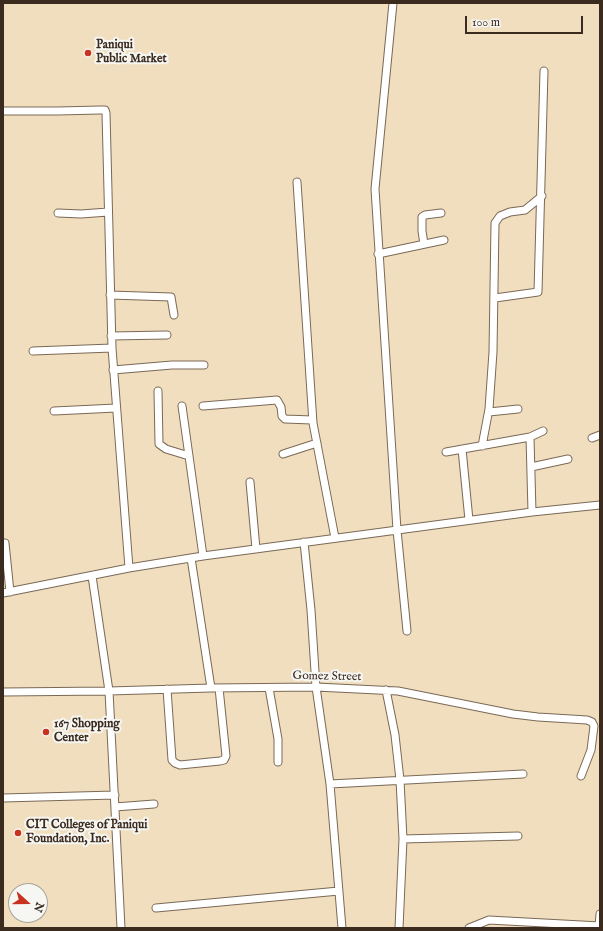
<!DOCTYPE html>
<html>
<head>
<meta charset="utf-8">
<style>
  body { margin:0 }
  #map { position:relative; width:603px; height:931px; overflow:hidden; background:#f0debe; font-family:"IM FELL English",serif }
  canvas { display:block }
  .frame { position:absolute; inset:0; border:4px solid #3b2a1e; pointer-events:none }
  .north { position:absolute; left:8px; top:883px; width:40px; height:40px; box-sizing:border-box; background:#f6f6f2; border:1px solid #aba49d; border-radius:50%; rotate:111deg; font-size:11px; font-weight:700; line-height:16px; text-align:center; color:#3b2a1e }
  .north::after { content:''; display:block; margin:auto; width:14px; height:18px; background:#c8321e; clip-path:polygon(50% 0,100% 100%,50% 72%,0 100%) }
  .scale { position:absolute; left:465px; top:16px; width:118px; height:18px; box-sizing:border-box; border:2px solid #3b2a1e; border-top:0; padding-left:5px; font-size:12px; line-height:14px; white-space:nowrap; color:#3b2a1e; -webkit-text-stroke:3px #f6f6f2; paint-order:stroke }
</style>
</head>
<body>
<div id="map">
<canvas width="603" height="931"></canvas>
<div class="frame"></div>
<div class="north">N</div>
<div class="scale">100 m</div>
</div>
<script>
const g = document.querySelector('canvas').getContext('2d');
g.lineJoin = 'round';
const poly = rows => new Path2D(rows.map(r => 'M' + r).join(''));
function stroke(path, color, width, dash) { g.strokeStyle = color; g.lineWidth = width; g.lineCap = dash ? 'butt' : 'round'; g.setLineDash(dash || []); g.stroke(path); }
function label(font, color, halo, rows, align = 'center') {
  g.font = font + ' "IM FELL English",serif'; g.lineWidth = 4; g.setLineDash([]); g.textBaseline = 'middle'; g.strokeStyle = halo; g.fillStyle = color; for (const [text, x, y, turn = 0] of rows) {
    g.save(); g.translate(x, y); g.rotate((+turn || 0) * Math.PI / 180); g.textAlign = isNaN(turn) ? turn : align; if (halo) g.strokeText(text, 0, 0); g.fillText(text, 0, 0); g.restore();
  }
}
const minor = poly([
  [393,3,375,189,397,530,407,631],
  [3,111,57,111,101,110,105,110,106,113,112,348,129,568],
  [297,182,313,423,335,538],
  [58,213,81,214,108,212],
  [424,244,422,231,422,217,425,215,441,213],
  [378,254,444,240],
  [110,295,171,297,174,315],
  [495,298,538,292,544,71],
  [111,336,167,335],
  [33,351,112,348],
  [113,370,172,365,204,365],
  [158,391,159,444,166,449,189,456],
  [182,406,203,556],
  [203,406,277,400,281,407,282,416,285,419,312,420],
  [54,411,116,408],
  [489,412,518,409],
  [530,437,543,431],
  [592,438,600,435],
  [482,446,489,409,493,352,495,223,500,216,510,212,525,210,542,196],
  [462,449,469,520],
  [446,452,530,437,532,512],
  [283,454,317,443],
  [531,467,568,459],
  [250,482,256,549],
  [304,542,311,610,316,687,330,784,342,928],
  [5,543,10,592],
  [191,558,211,688],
  [92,576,109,691,121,928],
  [3,593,129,568,203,556,532,512,600,505],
  [269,688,278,739,278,762],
  [167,689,172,760,175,763,180,765,220,761,224,760,226,756,219,688],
  [386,690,395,735,400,780,403,839,399,928],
  [3,692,109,691,211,688,316,687,398,691,513,714,538,717,587,720,592,722,594,726,591,750,581,776],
  [330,784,523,774],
  [3,798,115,795],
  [115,807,154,804],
  [403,839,518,836],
  [156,908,339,891],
  [599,926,600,914],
  [469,928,489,920,600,926]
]);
const markers = [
  [88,53,4,"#c8321e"],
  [46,732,4,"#c8321e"],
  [18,833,4,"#c8321e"]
];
const poiNames = [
  ["Paniqui",96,46],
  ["Public Market",96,60],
  ["167 Shopping",54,725],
  ["Center",54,739],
  ["CIT Colleges of Paniqui",26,826],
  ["Foundation, Inc.",26,840]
];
const streetNames = [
  ["Gomez Street",327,677,1]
];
stroke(minor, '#7a6956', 9);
stroke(minor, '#fff', 7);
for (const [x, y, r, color] of markers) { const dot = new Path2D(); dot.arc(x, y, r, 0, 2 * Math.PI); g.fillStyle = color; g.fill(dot); stroke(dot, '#f6f6f2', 1.5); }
label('bold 12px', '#3b2a1e', '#f6f6f2', poiNames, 'left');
label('12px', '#3b2a1e', '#f6f6f2', streetNames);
</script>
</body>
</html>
